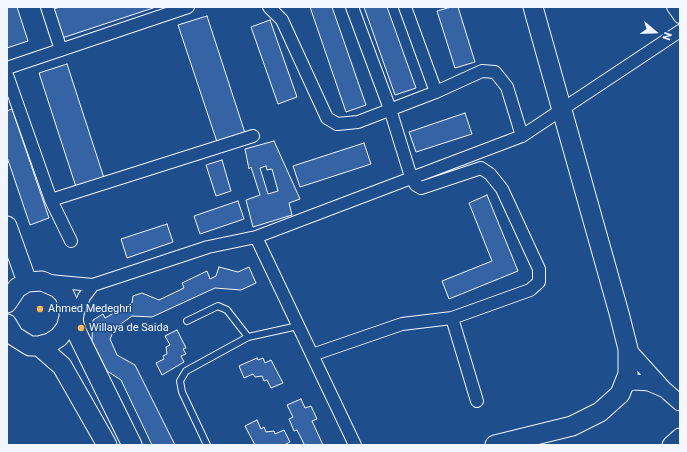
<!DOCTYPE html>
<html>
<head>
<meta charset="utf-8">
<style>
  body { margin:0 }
  #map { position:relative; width:687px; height:452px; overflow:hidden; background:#1f4e8c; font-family:Roboto,sans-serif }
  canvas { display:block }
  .frame { position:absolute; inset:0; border:8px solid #f2f6ff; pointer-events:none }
  .north { position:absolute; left:635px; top:12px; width:40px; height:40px; -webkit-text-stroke:3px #1f4e8c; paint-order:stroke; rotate:109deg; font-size:11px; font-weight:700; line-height:16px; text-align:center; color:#f2f6ff }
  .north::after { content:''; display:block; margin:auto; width:14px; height:18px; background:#f2f6ff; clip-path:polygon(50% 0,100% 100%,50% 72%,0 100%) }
</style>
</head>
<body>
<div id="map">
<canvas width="687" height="452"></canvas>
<div class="frame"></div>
<div class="north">N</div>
</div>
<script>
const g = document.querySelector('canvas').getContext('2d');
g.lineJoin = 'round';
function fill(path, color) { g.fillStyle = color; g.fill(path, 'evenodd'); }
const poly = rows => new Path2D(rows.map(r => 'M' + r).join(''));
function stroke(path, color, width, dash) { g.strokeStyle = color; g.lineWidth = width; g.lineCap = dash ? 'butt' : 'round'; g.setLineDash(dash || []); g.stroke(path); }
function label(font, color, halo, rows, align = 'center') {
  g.font = font + ' Roboto,sans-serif'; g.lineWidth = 3; g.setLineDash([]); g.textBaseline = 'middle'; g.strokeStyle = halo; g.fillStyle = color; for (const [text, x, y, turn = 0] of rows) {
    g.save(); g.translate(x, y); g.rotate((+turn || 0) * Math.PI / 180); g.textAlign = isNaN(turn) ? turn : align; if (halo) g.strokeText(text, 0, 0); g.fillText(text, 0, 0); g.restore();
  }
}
const building = poly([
  [7,7,17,7,28,41,7,48,7,7],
  [60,7,156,7,59,39,50,10,60,7],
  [310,7,332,7,366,105,346,112,310,7],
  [364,7,387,7,416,88,395,95,364,7],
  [451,7,458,7,475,62,455,68,437,11,451,7],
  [207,16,245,133,217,142,178,25,207,16],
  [270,20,297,97,278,104,251,27,270,20],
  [67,64,104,178,76,187,39,73,67,64],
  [12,109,49,218,30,225,7,157,7,111,12,109],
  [465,113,472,134,416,152,409,132,465,113],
  [274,141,300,199,289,203,292,215,253,227,246,200,260,195,251,167,249,169,245,149,274,141],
  [266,166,267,170,272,169,278,191,268,194,260,168,266,166],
  [364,143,371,164,300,187,293,166,364,143],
  [222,160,231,191,216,196,206,165,222,160],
  [487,195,518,271,449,299,442,281,492,261,469,203,487,195],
  [238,201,244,219,200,234,194,216,238,201],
  [167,224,173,242,127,258,121,239,167,224],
  [219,267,238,272,249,267,256,283,241,290,215,288,152,317,132,316,115,328,110,339,117,355,135,365,175,445,152,445,121,380,107,371,92,341,93,320,103,314,105,318,132,303,133,296,142,293,159,300,184,288,182,283,207,271,210,279,216,276,219,267],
  [177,330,186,348,183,349,186,354,181,356,184,362,162,375,156,363,164,359,163,356,167,354,166,347,170,345,165,336,177,330],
  [257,358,258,360,263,358,265,363,271,360,283,383,271,388,267,380,264,381,262,376,255,377,253,374,244,378,239,366,257,358],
  [301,399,305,408,311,406,317,419,312,421,323,445,302,445,304,444,297,430,294,431,289,419,293,417,287,405,301,399],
  [257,420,261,429,264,427,266,432,274,431,275,434,284,430,290,442,284,445,255,445,245,426,257,420]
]);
const service = poly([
  [187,321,218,306,227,310,248,337],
  [207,445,182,392,180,381,186,371,248,337,298,326]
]);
const minor = poly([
  [47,7,61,50],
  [269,7,282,20,327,118,337,124,358,122,436,92,482,71,495,72,507,87,522,136,680,31],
  [405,7,436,92],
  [673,7,680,17],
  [7,68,188,7],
  [7,75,51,200,71,241],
  [51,200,253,136],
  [256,237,355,445],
  [49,281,93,285,208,247,256,237,522,136],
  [452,318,477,401],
  [76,324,78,312,84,297,93,285],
  [312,355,402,324,452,318,530,290,539,282,539,269,502,189,490,174,481,168,421,188,416,185,411,177,390,109,352,7]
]);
const tertiary = poly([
  [628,349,664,389,680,403],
  [624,384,635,382,649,383,663,389]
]);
const secondary = poly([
  [671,445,680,437]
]);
const primary = poly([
  [7,226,27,282],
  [7,303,17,288,27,282,42,281,58,288,64,294,69,305,69,317,66,328,59,337,50,343,39,346,30,346,14,336,7,324],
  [70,310,76,331,132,445],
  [39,346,62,366,107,445],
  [495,445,572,426,600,412,620,394,628,374,628,349,619,313,533,7]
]);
const markers = [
  [40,309,4,"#ffb74d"],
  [81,328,4,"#ffb74d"]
];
const poiNames = [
  ["Ahmed Medeghri",48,309],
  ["Willaya de Saida",89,328]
];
fill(building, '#3563a3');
stroke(building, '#f2f6ff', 1);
stroke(service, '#f2f6ff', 8);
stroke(minor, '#f2f6ff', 14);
stroke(tertiary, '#f2f6ff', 17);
stroke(secondary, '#f2f6ff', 19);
stroke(primary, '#f2f6ff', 21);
stroke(service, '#1f4e8c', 6);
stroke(minor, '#1f4e8c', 12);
stroke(tertiary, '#1f4e8c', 15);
stroke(secondary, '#1f4e8c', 17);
stroke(primary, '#1f4e8c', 19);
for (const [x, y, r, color] of markers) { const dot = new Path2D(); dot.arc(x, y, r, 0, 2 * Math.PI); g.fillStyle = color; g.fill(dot); stroke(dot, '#1f4e8c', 1.5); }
label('11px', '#f2f6ff', '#1f4e8c', poiNames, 'left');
</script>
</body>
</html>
